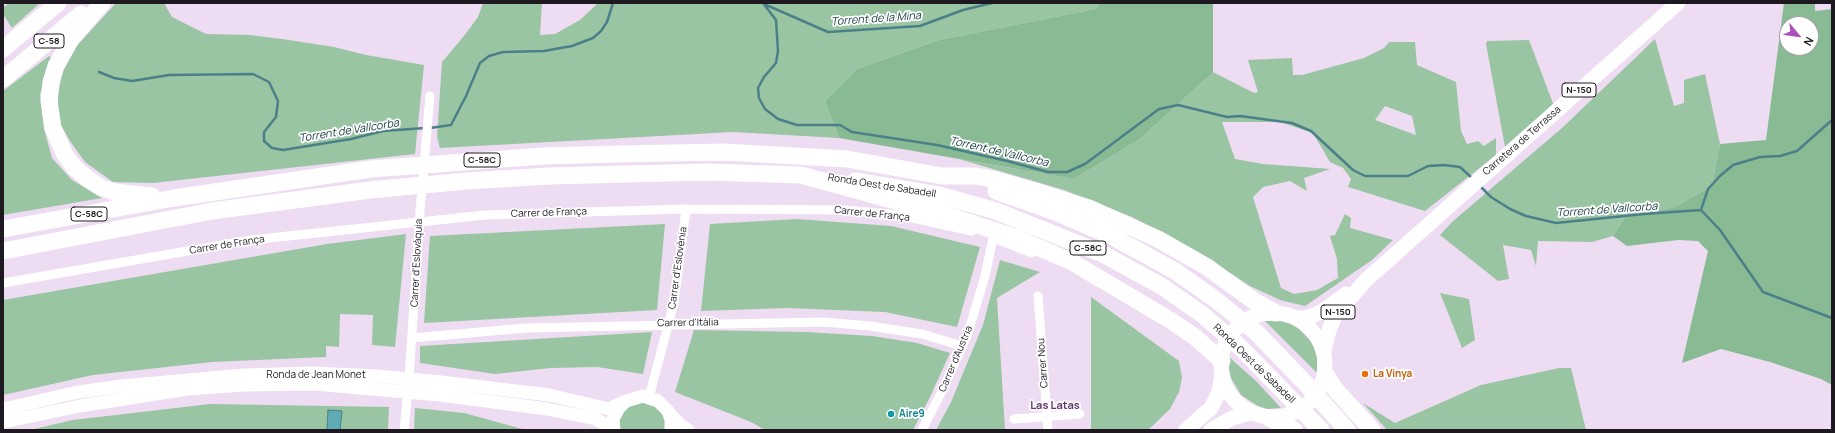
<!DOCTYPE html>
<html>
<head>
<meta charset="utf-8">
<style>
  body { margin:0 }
  #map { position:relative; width:1835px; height:433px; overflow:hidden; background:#eedcf3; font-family:Manrope,sans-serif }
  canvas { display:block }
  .frame { position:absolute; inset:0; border:4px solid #1e1820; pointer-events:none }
  .north { position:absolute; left:1779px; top:16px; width:40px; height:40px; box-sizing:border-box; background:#fff; border:1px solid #a5a3a6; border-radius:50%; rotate:119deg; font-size:11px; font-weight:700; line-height:16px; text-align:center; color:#1e1820 }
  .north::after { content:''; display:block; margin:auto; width:14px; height:18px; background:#ab51bc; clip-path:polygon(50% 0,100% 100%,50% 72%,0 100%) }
</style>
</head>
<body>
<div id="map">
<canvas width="1835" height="433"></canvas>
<div class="frame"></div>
<div class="north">N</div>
</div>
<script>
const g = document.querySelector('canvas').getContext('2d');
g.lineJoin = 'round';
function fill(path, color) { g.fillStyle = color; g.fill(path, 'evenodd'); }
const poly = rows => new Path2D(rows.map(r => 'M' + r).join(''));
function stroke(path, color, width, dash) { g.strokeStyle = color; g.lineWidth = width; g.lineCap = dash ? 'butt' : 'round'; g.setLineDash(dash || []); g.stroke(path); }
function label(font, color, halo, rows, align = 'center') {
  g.font = font + ' Manrope,sans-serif'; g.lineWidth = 3.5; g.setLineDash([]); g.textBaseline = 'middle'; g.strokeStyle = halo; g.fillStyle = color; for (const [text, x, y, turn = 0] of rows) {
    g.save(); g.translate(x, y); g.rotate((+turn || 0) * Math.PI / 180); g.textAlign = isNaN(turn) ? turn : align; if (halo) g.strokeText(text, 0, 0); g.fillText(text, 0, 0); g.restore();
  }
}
const green = poly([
  [9,3,40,3,12,28,3,14,3,8],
  [116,3,164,3,172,17,206,34,250,35,282,39,334,47,366,55,424,65,415,154,153,183,113,182,85,162,70,141,58,120,58,96,62,72,72,51],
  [483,3,542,3,540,35,555,34,580,20,598,3,1101,3,1095,9,939,40,857,69,825,101,839,138,733,132,440,148,437,137,442,62,464,36,478,17],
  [1655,39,1674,106,1684,103,1684,80,1705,74,1720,144,1712,186,1675,207,1626,216,1613,236,1592,242,1538,241,1536,266,1531,250,1503,245,1509,279,1498,281,1440,235,1452,222,1562,128],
  [1529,40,1554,106,1505,147,1486,44,1487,41],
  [1389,42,1415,42,1417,65,1456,82,1461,131,1467,144,1478,141,1484,146,1496,138,1496,155,1425,211,1348,187,1351,179,1343,168,1330,162,1313,133,1280,122,1222,122,1235,159,1263,164,1330,169,1304,178,1307,191,1290,181,1263,187,1253,197,1281,288,1294,294,1317,290,1338,278,1337,259,1330,236,1335,235,1345,214,1351,218,1350,228,1393,240,1372,260,1305,306,1280,300,1250,286,1198,252,1132,217,1064,190,959,159,1074,179,1140,139,1213,72,1254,93,1258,92,1248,60,1292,58,1293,75,1302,75,1364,58,1384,48],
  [1385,106,1412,116,1416,135,1375,120],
  [49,56,53,59,40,94,44,129,52,158,72,180,102,198,3,215,3,91],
  [797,219,891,226,980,247,957,327,885,312,787,308,701,311,710,224],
  [665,224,657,310,424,323,430,236],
  [406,234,395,347,372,345,373,315,340,314,339,347,326,346,326,357,212,362,93,375,3,395,3,300,327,244],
  [1000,260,1040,272,997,298,1005,430,936,430,951,402,983,325],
  [1440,293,1469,299,1475,340,1462,348],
  [1091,297,1179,361,1182,378,1179,392,1170,409,1148,430,1091,430],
  [1278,320,1289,323,1297,327,1312,342,1317,357,1317,373,1265,321],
  [694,330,806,332,872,336,917,343,950,353,930,397,913,430,765,430,751,422,675,392],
  [652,332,643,374,597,367,551,368,495,374,420,363,420,346],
  [1229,357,1257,382,1281,408,1268,409,1258,406,1241,395,1231,378,1229,368],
  [1559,368,1571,368,1586,430,1387,430,1363,403,1395,423,1481,385],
  [643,399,665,413,668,430,617,430,621,410],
  [210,404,389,407,388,430,30,430,73,420],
  [415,408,464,413,526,430,414,430]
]);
const forest = poly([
  [1101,3,1213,3,1213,72,1140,139,1074,179,839,138,825,101,857,69,939,40,1095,9],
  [1784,3,1815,3,1815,11,1832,9,1832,385,1821,379,1770,362,1721,349,1682,363,1708,251,1698,241,1678,240,1627,246,1613,236,1626,216,1675,207,1712,186,1720,144,1766,140],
  [1787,24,1811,24,1811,48,1787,48]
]);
const water = poly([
  [328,410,342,411,340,430,327,430,328,410]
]);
const stream = poly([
  [763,3,776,20,778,51,776,63,764,77,758,88,759,98,765,109,778,119,797,125,840,125,852,132,937,145,1007,161,1048,172,1067,172,1085,164,1159,109,1178,105,1227,117,1240,116,1292,123,1311,131,1353,170,1365,176,1408,176,1428,166,1444,165,1460,167,1472,178],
  [764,4,828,32,920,26,963,10,992,3],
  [99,72,114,78,132,81,169,75,253,74,269,82,278,101,276,117,264,132,264,141,272,148,283,150,351,139,383,131,425,128],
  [430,128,451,125,466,96,480,63,489,56,503,52,544,51,572,46,593,38,601,31,607,22,613,3],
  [1480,186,1491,197,1510,209,1526,216,1556,223,1644,214,1701,210,1708,189,1720,176,1733,165,1760,157,1780,156,1797,151,1832,120],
  [1701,210,1720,230,1763,292,1832,318]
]);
const street = poly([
  [996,239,1032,253],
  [3,283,251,240,485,215,686,209,845,210,899,215,972,231],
  [1038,296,1048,430],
  [412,338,526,328,824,322,870,326,922,334,962,346],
  [649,397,674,303,686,209],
  [1014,419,1080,414],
  [404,430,409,379,420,211,430,96],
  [922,430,943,389,967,336,985,276,993,238]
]);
const secondary = poly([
  [3,409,78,392,122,386,244,375,312,373,377,376,441,382,549,395,609,409,626,401],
  [669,413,680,425,688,430],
  [3,422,80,406,187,389,244,385,314,384,440,395,547,409,596,419,604,424,610,430],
  [614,430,613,419,619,408,626,401,643,396,658,401,668,411,671,420,671,430]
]);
const primary = poly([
  '1221 365a52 52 0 1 1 104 0a52 52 0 1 1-104 0Z',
  [1295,318,1306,318,1321,312,1346,294],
  [1324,351,1330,327,1336,314,1366,280,1678,3],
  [1186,430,1211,408,1219,392,1222,375],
  [1211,430,1232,418,1250,413]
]);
const highway = poly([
  [102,3,71,39,56,66,51,82,49,101,53,128,65,155,75,168,88,179,102,188,115,192,152,196],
  [3,49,58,3],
  [3,79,81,14],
  [855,181,939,195,996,211,1103,254,1163,287,1203,315,1241,348,1321,430],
  [996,191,1055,212,1113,237,1175,271,1216,300,1257,333,1306,384,1347,430],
  [3,229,174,198,371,169,543,156,617,154,724,152,847,159,942,176,976,176,992,179,1038,192,1089,208,1158,239,1207,267,1254,301,1276,313],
  [3,251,212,211,370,190,466,181,550,176,706,172,801,175,947,215,1017,238,1072,262,1170,320,1195,337,1222,361],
  [1325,373,1335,389,1372,430],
  [1269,418,1294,430]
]);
const markers = [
  [1365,374,4,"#e8710a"],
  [891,414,4,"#0f9aa8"]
];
const shields = [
  [49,41,30],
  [1579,90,34],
  [482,160,36],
  [89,214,36],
  [1088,248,36],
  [1338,312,34]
];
const shieldNames = [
  ["C-58",49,41],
  ["N-150",1579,90],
  ["C-58C",482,160],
  ["C-58C",89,214],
  ["C-58C",1088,248],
  ["N-150",1338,312]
];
const streetNames = [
  ["Carretera de Terrassa",1522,141,-41],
  ["Ronda Oest de Sabadell",882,186,9],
  ["Carrer de França",549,213,-2],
  ["Carrer de França",872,214,6],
  ["Carrer de França",227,245,-9],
  ["Carrer d'Eslovàquia",417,263,-87],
  ["Carrer d'Eslovènia",678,268,-82],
  ["Carrer d'Itàlia",688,323,-1],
  ["Carrer d'Austria",956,359,-67],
  ["Carrer Nou",1043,363,-94],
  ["Ronda Oest de Sabadell",1254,364,44],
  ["Ronda de Jean Monet",316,375]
];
const foodNames = [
  ["La Vinya",1373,374]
];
const cultureNames = [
  ["Aire9",899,414]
];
const waterNames = [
  ["Torrent de la Mina",876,19,-4],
  ["Torrent de Vallcorba",349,131,-9],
  ["Torrent de Vallcorba",999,152,13],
  ["Torrent de Vallcorba",1607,210,-4]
];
const neighbourhoodNames = [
  ["Las Latas",1055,406]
];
fill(green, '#99c5a2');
fill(forest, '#88ba93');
fill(water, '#5facb6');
stroke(water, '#4c8089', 1);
stroke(stream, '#4c8089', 2.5);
stroke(street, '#fff', 9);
stroke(secondary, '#fff', 13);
stroke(primary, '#fff', 15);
stroke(highway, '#fff', 17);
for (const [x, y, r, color] of markers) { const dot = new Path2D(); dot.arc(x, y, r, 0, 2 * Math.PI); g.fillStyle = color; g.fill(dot); stroke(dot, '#fff', 1.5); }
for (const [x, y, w] of shields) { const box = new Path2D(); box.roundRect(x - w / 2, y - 7, w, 14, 3); g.fillStyle = '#fff'; g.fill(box); stroke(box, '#1e1820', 1); }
label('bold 9px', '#1e1820', null, shieldNames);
label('10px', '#1e1820', '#fff', streetNames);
label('bold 10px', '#c56008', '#fff', foodNames, 'left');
label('bold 10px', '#0d838f', '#fff', cultureNames, 'left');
label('italic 11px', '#12383c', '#fff', waterNames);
label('bold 11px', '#62366b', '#fff', neighbourhoodNames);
</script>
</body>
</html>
